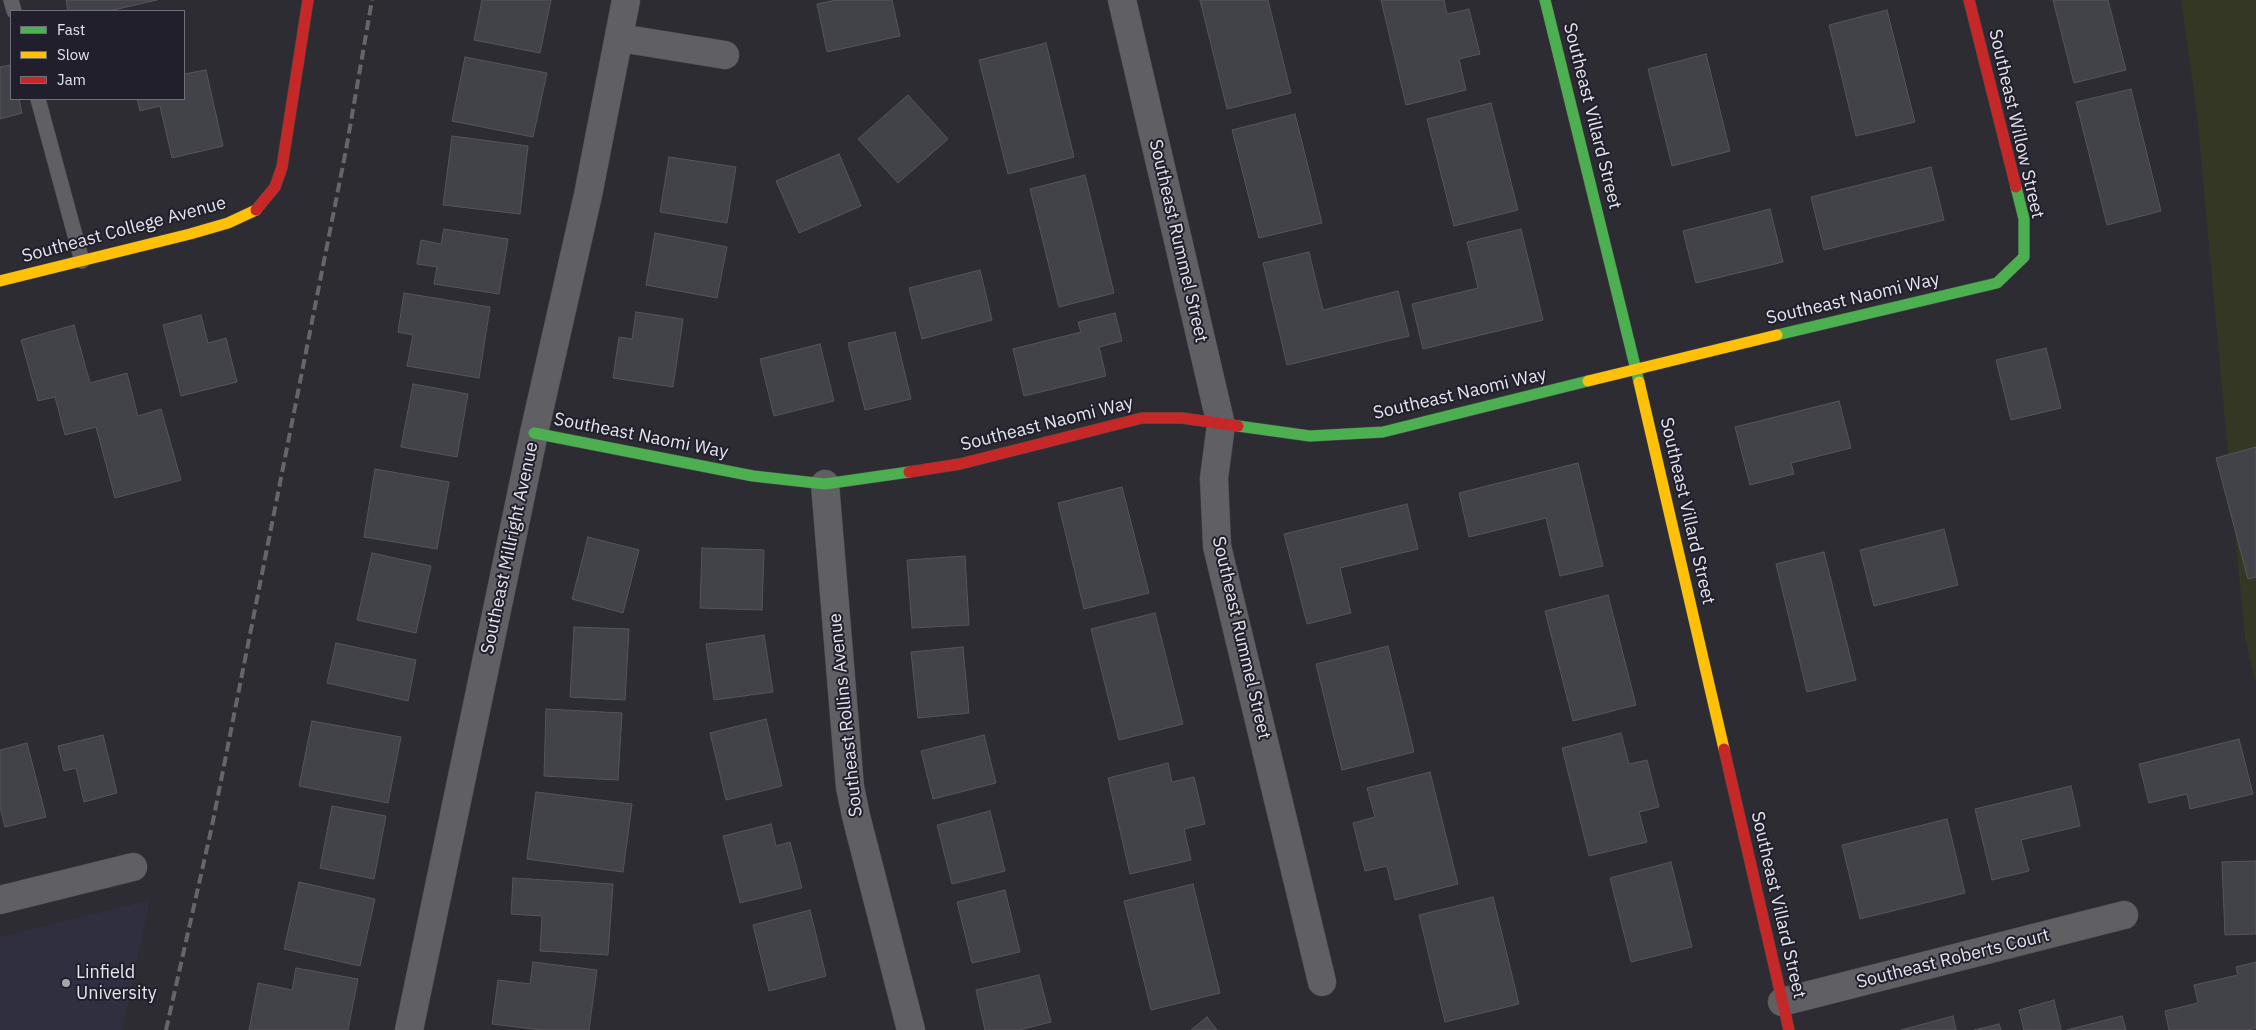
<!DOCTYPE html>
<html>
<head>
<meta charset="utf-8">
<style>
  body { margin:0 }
  #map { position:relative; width:2256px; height:1030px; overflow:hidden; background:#2c2c32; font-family:"IBM Plex Sans",sans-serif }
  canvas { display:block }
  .legend { position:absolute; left:10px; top:10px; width:175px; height:90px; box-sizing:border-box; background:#201f2b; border:1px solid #6f6f79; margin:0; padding:6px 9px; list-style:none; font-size:15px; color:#e6e6ee }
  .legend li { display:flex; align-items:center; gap:10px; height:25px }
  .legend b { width:25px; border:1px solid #6f6f79 }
</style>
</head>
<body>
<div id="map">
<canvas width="2256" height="1030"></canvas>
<ul class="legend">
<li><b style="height:6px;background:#4caf50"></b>Fast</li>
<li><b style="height:6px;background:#ffc107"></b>Slow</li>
<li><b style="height:6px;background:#c62828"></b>Jam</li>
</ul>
</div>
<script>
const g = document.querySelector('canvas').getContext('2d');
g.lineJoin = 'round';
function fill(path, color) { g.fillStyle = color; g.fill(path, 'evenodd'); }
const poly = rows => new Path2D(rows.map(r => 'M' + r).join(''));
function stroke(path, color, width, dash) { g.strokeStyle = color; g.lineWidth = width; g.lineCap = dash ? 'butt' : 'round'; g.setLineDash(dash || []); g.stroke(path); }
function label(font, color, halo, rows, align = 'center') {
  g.font = font + ' "IBM Plex Sans",sans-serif'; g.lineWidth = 4; g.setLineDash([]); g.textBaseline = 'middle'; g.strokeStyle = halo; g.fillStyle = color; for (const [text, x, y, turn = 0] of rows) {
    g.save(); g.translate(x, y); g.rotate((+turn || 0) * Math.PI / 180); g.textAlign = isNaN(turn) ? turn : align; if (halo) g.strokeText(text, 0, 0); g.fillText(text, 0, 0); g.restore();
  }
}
const built = poly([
  [150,900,122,1030,0,1030,0,937]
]);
const green = poly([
  [2181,0,2256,0,2256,684,2245,639,2197,115]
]);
const building = poly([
  [66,0,157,0,109,11,68,11,66,0],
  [482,0,551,0,540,53,474,40,482,0],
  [836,0,892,0,900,36,827,52,817,4,836,0],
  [1200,0,1268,0,1291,93,1227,109,1200,0],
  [1381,0,1444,0,1447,14,1469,9,1480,54,1459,59,1466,90,1406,105,1381,0],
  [2053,0,2108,0,2126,70,2074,83,2053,0],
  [1887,10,1915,122,1856,136,1829,25,1887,10],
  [1046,43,1074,157,1008,174,979,60,1046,43],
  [1706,54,1730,151,1672,166,1648,69,1706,54],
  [465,57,547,73,533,137,452,121,465,57],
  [10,65,11,99,19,99,22,113,0,119,0,67,10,65],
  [206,70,223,146,172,158,160,106,140,111,137,99,184,99,184,74,206,70],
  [2131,89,2161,211,2107,225,2076,102,2131,89],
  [908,95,948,139,898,183,858,139,908,95],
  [1491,103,1518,210,1454,226,1427,119,1491,103],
  [1295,114,1322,223,1259,238,1232,130,1295,114],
  [452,136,528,146,520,214,443,205,452,136],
  [839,154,861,206,799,233,776,181,839,154],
  [669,157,736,167,727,223,660,212,669,157],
  [1931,167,1944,220,1824,250,1811,197,1931,167],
  [1085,175,1114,293,1059,307,1030,189,1085,175],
  [1770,209,1783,262,1696,283,1683,231,1770,209],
  [444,229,508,239,499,294,434,284,437,267,417,264,421,240,441,244,444,229],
  [1521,229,1543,320,1423,349,1412,304,1478,288,1467,242,1521,229],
  [655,233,727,247,717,298,646,285,655,233],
  [1309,252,1323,310,1398,291,1409,336,1287,365,1263,263,1309,252],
  [980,270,992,320,922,339,909,288,980,270],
  [404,293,490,307,479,378,407,366,413,335,398,332,404,293],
  [636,312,683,319,673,387,613,378,619,337,632,339,636,312],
  [1115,313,1122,341,1099,347,1106,376,1024,396,1013,349,1081,332,1078,322,1115,313],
  [201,315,208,343,226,338,237,382,181,396,163,325,201,315],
  [74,325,90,383,127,373,138,416,161,409,181,480,115,498,96,427,65,435,55,397,38,401,21,340,74,325],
  [895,332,911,399,865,410,848,343,895,332],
  [820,344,834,401,774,416,760,359,820,344],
  [2046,348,2061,408,2011,420,1996,360,2046,348],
  [413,384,468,394,457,457,401,447,413,384],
  [1839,401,1851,448,1791,463,1794,474,1750,485,1735,427,1839,401],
  [2256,447,2256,577,2248,579,2216,458,2256,447],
  [1578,463,1603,566,1560,576,1546,518,1469,537,1459,493,1578,463],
  [375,469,449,482,437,549,364,537,375,469],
  [1122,487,1149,593,1084,609,1058,503,1122,487],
  [1407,504,1418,549,1340,568,1351,613,1307,624,1284,534,1407,504],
  [1944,529,1958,585,1874,606,1860,550,1944,529],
  [588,537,639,550,623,613,572,599,588,537],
  [702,548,764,550,762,610,700,608,702,548],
  [1824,552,1856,680,1807,692,1776,564,1824,552],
  [372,553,431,566,416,633,357,620,372,553],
  [965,556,969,625,912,628,907,560,965,556],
  [1608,595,1636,705,1573,721,1545,611,1608,595],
  [1155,613,1183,724,1119,740,1091,629,1155,613],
  [574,627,629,629,625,700,570,697,574,627],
  [764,635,773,692,714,700,706,644,764,635],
  [336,643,416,660,408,701,327,683,336,643],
  [1388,646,1414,752,1342,770,1316,664,1388,646],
  [963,647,969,713,918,718,911,652,963,647],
  [546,709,622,713,618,780,544,776,546,709],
  [766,719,782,786,726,800,710,733,766,719],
  [312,721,401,737,388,803,299,786,312,721],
  [1621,733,1629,764,1647,760,1659,807,1639,812,1647,842,1589,856,1562,748,1621,733],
  [103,735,117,793,84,802,76,768,64,771,58,746,103,735],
  [984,735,996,783,933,799,921,751,984,735],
  [2239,739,2253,794,2190,809,2187,794,2149,803,2139,764,2239,739],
  [27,743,46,817,5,827,0,807,0,750,27,743],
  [1168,763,1172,782,1194,777,1205,824,1184,829,1191,860,1130,874,1108,778,1168,763],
  [1430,772,1458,884,1395,900,1387,866,1365,871,1353,823,1375,817,1367,788,1430,772],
  [2071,786,2080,826,2021,840,2029,871,1992,880,1975,809,2071,786],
  [536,792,632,804,623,872,527,859,536,792],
  [332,806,386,816,374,879,320,868,332,806],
  [990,811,1005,871,952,884,937,825,990,811],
  [1947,819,1965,893,1860,919,1842,845,1947,819],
  [771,824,776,846,790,842,802,888,740,903,723,836,771,824],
  [2256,861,2256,934,2225,935,2222,862,2256,861],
  [1671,862,1692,947,1631,962,1610,878,1671,862],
  [513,878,613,884,608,955,540,951,542,916,511,914,513,878],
  [299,882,375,899,360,966,284,949,299,882],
  [1193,884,1220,993,1151,1010,1124,901,1193,884],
  [1005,890,1020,952,972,963,957,902,1005,890],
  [1493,897,1519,1004,1445,1022,1419,915,1493,897],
  [810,910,826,976,769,991,753,925,810,910],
  [533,962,597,970,589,1030,542,1030,492,1024,498,980,530,984,533,962],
  [2256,962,2256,1028,2247,1030,2169,1030,2165,1011,2198,1003,2194,985,2238,975,2236,967,2256,962],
  [296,968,358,979,348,1030,249,1030,258,983,292,990,296,968],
  [1039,975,1051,1022,1019,1030,985,1030,976,990,1039,975],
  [2054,1000,2061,1030,2024,1030,2019,1010,2054,1000],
  [1953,1016,1956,1030,1901,1030,1953,1016],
  [2122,1016,2126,1030,2067,1030,2122,1016],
  [1207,1017,1217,1030,1191,1030,1207,1017],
  [1999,1024,2001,1030,1974,1030,1999,1024]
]);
const lane = poly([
  [11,0,14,11],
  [38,99,82,261]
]);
const street = poly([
  [1122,0,1221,425,1214,478,1217,546,1322,982],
  [620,38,725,55],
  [825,484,850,787,856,816,911,1030],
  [0,900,133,867],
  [1782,1002,2124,915],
  [409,1030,534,433,588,195,626,0]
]);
const fast = poly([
  [1545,0,1639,382],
  [1777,335,1997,283,2024,257,2024,219,2016,187],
  [1238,426,1310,436,1383,432,1588,381],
  [534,433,753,476,825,484,909,472]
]);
const slow = poly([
  [0,281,190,234,228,223,256,210],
  [1588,381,1777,335],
  [1639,382,1724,749]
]);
const jam = poly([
  [1969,0,2016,187],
  [256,210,275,187,282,167,308,0],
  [909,472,960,464,1142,418,1182,418,1238,426],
  [1724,749,1789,1030]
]);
const rail = poly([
  [166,1030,212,826,346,150,372,0]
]);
const markers = [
  [66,983,5,"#a5a5ac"]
];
const streetNames = [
  ["Southeast Villard Street",1592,116,76],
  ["Southeast Willow Street",2016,124,77],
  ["Southeast College Avenue",124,230,-15],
  ["Southeast Rummel Street",1178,241,77],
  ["Southeast Naomi Way",1853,299,-13],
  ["Southeast Naomi Way",1460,394,-13],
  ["Southeast Naomi Way",1047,424,-14],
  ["Southeast Naomi Way",641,436,11],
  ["Southeast Villard Street",1687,511,77],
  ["Southeast Millright Avenue",510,548,-78],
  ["Southeast Rummel Street",1241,638,77],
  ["Southeast Rollins Avenue",846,715,-96],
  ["Southeast Villard Street",1778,905,77],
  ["Southeast Roberts Court",1953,959,-14]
];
const poiNames = [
  ["Linfield",76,973],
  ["University",76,994]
];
fill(built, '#2f2f3f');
fill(green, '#353725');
fill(building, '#424249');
stroke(building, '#55555a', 1);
stroke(lane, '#47474c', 16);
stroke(street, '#47474c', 29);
stroke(fast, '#47474c', 12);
stroke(slow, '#47474c', 12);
stroke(jam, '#47474c', 12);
stroke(lane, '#5f5f64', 15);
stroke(street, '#5f5f64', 28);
stroke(fast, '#4caf50', 11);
stroke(slow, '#ffc107', 11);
stroke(jam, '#c62828', 11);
stroke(rail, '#666669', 4, [10, 5]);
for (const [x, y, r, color] of markers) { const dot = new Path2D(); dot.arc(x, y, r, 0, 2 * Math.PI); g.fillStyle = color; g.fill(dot); stroke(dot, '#201f2b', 2); }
label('18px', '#e6e6ee', '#201f2b', streetNames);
label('18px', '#e6e6ee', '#201f2b', poiNames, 'left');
</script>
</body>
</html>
